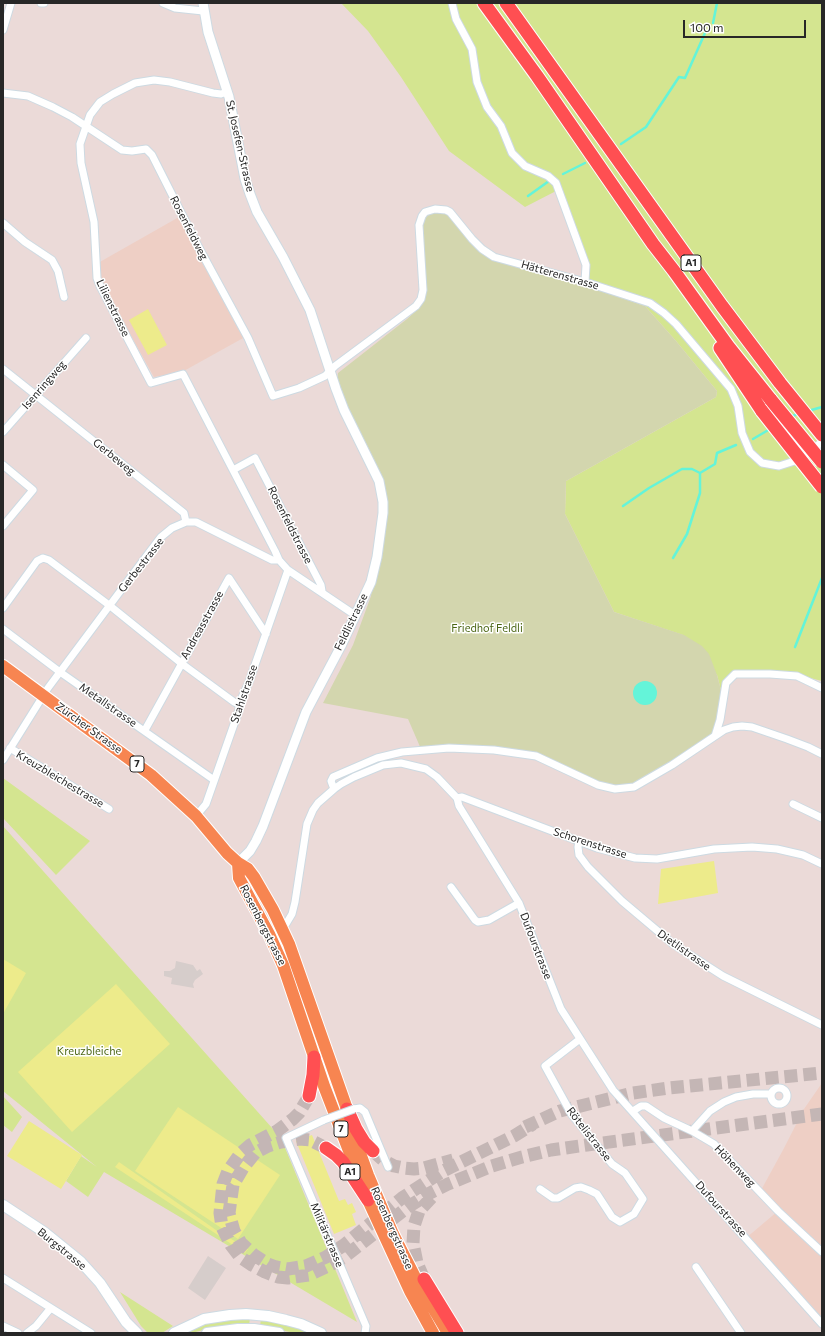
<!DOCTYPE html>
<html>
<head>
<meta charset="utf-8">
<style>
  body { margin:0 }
  #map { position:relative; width:825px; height:1336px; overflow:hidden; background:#ebdad8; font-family:Commissioner,sans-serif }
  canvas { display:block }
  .frame { position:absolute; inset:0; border:4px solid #272727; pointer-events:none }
  .scale { position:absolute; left:683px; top:20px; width:123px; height:18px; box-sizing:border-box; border:2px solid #272727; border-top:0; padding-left:5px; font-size:12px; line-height:14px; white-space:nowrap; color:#272727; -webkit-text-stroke:3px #fff; paint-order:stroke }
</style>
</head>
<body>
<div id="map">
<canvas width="825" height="1336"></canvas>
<div class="frame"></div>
<div class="scale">100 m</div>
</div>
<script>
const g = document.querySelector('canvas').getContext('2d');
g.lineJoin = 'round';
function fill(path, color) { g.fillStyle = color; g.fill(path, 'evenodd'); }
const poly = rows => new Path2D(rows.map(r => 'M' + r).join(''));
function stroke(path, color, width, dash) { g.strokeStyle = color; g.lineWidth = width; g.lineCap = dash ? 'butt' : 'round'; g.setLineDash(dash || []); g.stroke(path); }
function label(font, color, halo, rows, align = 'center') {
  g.font = font + ' Commissioner,sans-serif'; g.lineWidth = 3; g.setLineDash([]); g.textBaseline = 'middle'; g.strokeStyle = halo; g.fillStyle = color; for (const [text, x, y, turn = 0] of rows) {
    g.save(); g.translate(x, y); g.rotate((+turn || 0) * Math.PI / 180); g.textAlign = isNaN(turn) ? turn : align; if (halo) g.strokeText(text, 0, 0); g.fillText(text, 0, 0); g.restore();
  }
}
const education = poly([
  [179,217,245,337,182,372,154,377,98,277,98,263],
  [822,1083,822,1324,746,1238,778,1211,760,1192,783,1150,804,1109]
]);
const green = poly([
  [341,3,822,3,822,681,806,677,735,674,726,683,723,698,717,675,683,635,614,612,565,514,566,481,716,397,717,391,676,341,645,306,590,287,558,190,525,207,449,151,401,77,368,31],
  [3,778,90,841,56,875,3,818],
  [3,826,281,1138,357,1322,104,1172,88,1197,66,1181,81,1156,97,1167,3,1091],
  [3,1096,22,1117,12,1132,3,1125],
  [120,1292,173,1326,162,1333,148,1333,141,1326],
  [250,1318,249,1325,207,1329,192,1333,179,1333,209,1322],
  [261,1319,286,1323,314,1333,295,1333,260,1326]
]);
const cemetery = poly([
  [438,211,445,213,450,218,474,246,490,258,590,287,645,306,676,341,717,391,716,397,566,481,565,514,614,612,684,635,702,646,709,654,717,675,723,698,715,736,634,787,615,789,536,756,494,750,421,749,408,719,323,703,353,645,371,596,382,491,336,389,338,373,407,319,419,308,423,302,426,295,423,224,426,217,431,213]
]);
const pitch = poly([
  [148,309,167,345,148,355,129,320],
  [714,861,718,893,658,904,661,869],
  [3,959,26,973,3,1014],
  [116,984,170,1044,72,1132,18,1072],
  [178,1107,280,1175,238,1239,135,1171],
  [29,1121,82,1155,61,1189,7,1156],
  [312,1135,339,1201,345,1199,348,1205,352,1203,356,1212,352,1214,356,1225,334,1234,296,1141],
  [119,1162,216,1230,248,1249,245,1253,115,1167]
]);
const plaza = poly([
  [176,961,193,965,197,971,200,969,203,974,195,980,193,984,194,988,171,984,172,978,164,976,164,971,170,971,175,968],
  [208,1256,226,1268,205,1300,188,1288]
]);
const water = poly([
  '633 693a12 12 0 1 1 24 0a12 12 0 1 1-24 0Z'
]);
const stream = poly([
  [713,23,717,3],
  [621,144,646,127,679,77,685,78,705,33],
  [563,174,585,163],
  [528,196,549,181],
  [808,411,822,407],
  [790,417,800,413],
  [753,439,770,429],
  [623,506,649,488,682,469,692,469,700,473,715,464,717,453,736,445],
  [673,558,687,534,700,493,700,473],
  [795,647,822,578]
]);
const motorwayTunnel = poly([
  [309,1096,299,1113,293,1119,277,1131,250,1145,240,1154,228,1171,223,1184,220,1213,222,1227,231,1245,240,1257,252,1265,265,1272,278,1277,288,1278,309,1275,328,1266,343,1258,408,1207,430,1193,448,1184,492,1166,522,1157,551,1150,587,1145,822,1114],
  [525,1127,560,1111,633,1093,669,1088,822,1073],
  [326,1148,310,1140,299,1139,281,1142,268,1146,255,1153,243,1168,233,1185,229,1213,234,1231,241,1243,254,1255,268,1264,276,1267,288,1269,306,1266,326,1257,344,1245,402,1198,443,1171,514,1136,533,1124],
  [373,1151,383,1160,394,1166,404,1168,414,1169,424,1168,453,1160],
  [424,1279,417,1263,413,1243,414,1226,419,1211,432,1197]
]);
const minor = poly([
  [41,3,44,3],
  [163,3,175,8,203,11],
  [452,3,456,19,472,49,477,82,487,107,501,126,512,153,525,166,548,176,556,183,586,265,585,282],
  [3,30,11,3],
  [227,92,221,94,213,93,170,82,154,80,135,83,113,94,100,102,90,115,80,144,81,163,94,222,97,278,100,286,151,383,183,374,275,551,279,560],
  [3,93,28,96,53,107,72,117,122,150,132,151,146,149,152,155,198,246,248,338,273,396,299,388,325,376,335,366,416,306,421,299,423,290,419,225,422,216,425,212,435,209,446,210,450,212,472,239,482,249,494,257,585,282,650,303,664,313,676,324,731,389,738,406,742,433,750,452,762,463,779,466,801,459,822,442],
  [3,223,25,242,52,260,58,271,64,297],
  [3,369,184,513,186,522],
  [3,432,86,338],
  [3,465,33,490,3,526],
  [233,470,255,458,321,585,322,591],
  [3,608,37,561,43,558,49,560,109,605,181,663,234,702,239,704],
  [3,629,60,672,214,780],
  [145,730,229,578,266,634],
  [715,736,720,720,726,683,735,674,770,674,797,676,822,688],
  [10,748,109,809],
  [3,760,48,688,148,554,161,537,172,528,186,522,196,522,272,560,279,560,288,570,355,615],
  [334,789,331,781,333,777,377,758,402,752,449,748,494,750,536,756,598,785,615,789,634,787,672,765,724,730,733,727,742,726,752,727,787,739,808,747,822,754],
  [457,798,462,797,597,848,635,858,657,859,714,849,752,847,777,849,803,855,822,864],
  [793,804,822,818],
  [196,816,206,804,239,710,239,704,249,682,288,570],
  [579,841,578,847,579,855,588,867,622,901,673,944,723,976,822,1025],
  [451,887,475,920,478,922,489,920,519,903],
  [269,934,286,924,292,914,295,902,307,824,313,810,318,803,334,789,341,784,354,777,383,765,401,763,426,769,437,777,457,798,459,806,519,903,561,1009,613,1090,822,1324],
  '771 1096a8 8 0 1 1 16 0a8 8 0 1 1-16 0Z',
  [354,1109,360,1108,365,1112,388,1167],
  [633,1111,641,1106,646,1106,664,1118,692,1131,714,1144,778,1211,822,1252],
  [324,1120,286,1138,366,1326,365,1333],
  [692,1131,710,1111,724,1102,736,1097,753,1094,771,1094],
  [540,1189,553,1198,558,1198,575,1188,581,1187,589,1190,597,1194,612,1217,620,1222,634,1214,643,1199,625,1173,612,1164,572,1115,545,1066,580,1039],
  [696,1267,741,1333],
  [3,1278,91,1333],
  [3,1326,18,1333],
  [27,1333,36,1326,50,1309]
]);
const tertiary = poly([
  [203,3,208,32,229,97,245,179,250,194,257,212,283,257,310,310,336,389,344,410,379,481,383,502,383,513,377,557,371,582,341,646,306,712,263,826,256,841,250,851,238,863]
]);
const secondary = poly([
  [3,1205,44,1232,81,1262,100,1283,126,1322,137,1333],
  [174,1333,204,1319,230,1315,246,1314,268,1316,286,1320,301,1324,321,1333],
  [207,1333,238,1329,254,1329,279,1333]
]);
const primary = poly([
  [3,666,151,775,196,816,227,853,238,863,248,869,254,877,273,910,289,944,347,1109,352,1131,368,1175,393,1234,418,1283,448,1333],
  [238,863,239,878,269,934,283,965,324,1086,368,1200,410,1291,433,1333]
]);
const motorway = poly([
  [484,3,537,76,653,244,674,271,728,346,771,400],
  [506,3,722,306,780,383,822,435],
  [720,348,762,411],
  [309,1096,313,1075,314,1057],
  [347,1109,356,1129,364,1142,373,1151],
  [326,1148,336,1155,343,1162,368,1200],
  [424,1279,457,1333]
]);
const minorBridge = poly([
  [324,1120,354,1109]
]);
const motorwayBridge = poly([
  [771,400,822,462],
  [762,411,822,487]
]);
const shields = [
  [691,263,20],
  [137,764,14],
  [341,1129,14],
  [350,1172,20]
];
const shieldNames = [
  ["A1",691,263],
  ["7",137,764],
  ["7",341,1129],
  ["A1",350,1172]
];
const streetNames = [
  ["St. Josefen-Strasse",240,146,77],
  ["Rosenfeldweg",189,228,63],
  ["Hätterenstrasse",560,275,16],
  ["Lilienstrasse",113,308,64],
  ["Isenringweg",44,385,-49],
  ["Gerbeweg",114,457,39],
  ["Rosenfeldstrasse",290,525,63],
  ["Gerbestrasse",141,565,-52],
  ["Feldlistrasse",351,622,-64],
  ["Andreasstrasse",202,625,-61],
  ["Stahlstrasse",244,694,-71],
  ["Metallstrasse",108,705,35],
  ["Zürcher Strasse",89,728,36],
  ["Kreuzbleichestrasse",60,779,31],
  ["Schorenstrasse",590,843,18],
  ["Rosenbergstrasse",263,925,63],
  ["Dufourstrasse",536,946,69],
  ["Dietlistrasse",684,950,35],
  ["Rötelistrasse",589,1134,52],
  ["Höhenweg",735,1166,46],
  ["Dufourstrasse",721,1209,48],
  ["Rosenbergstrasse",392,1228,66],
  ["Militärstrasse",327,1235,67],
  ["Burgstrasse",62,1249,39]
];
const parkNames = [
  ["Friedhof Feldli",487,628],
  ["Kreuzbleiche",89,1051]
];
fill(education, '#eecfc5');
fill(green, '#d4e590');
fill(cemetery, '#d3d6ae');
fill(pitch, '#edeb8b');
fill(plaza, '#d6cdcb');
fill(water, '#64f4d9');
stroke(stream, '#64f4d9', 2.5);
stroke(motorwayTunnel, '#c4b6b5', 13, [13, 6]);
stroke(minor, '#cddae2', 9);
stroke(tertiary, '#cddae2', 11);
stroke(secondary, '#cddae2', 12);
stroke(primary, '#fff', 14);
stroke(motorway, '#fff', 15);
stroke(minor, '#fff', 7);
stroke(tertiary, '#fff', 9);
stroke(secondary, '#fff', 10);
stroke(primary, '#f78551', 12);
stroke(motorway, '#ff4f52', 13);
stroke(minorBridge, '#cddae2', 9, []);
stroke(motorwayBridge, '#fff', 15, []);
stroke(minorBridge, '#fff', 7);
stroke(motorwayBridge, '#ff4f52', 13);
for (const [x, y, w] of shields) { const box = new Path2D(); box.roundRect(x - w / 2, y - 8, w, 16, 3); g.fillStyle = '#fff'; g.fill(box); stroke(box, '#272727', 1); }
label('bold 10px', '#272727', null, shieldNames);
label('11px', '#272727', '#fff', streetNames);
label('11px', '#4b6615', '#fff', parkNames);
</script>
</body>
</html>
